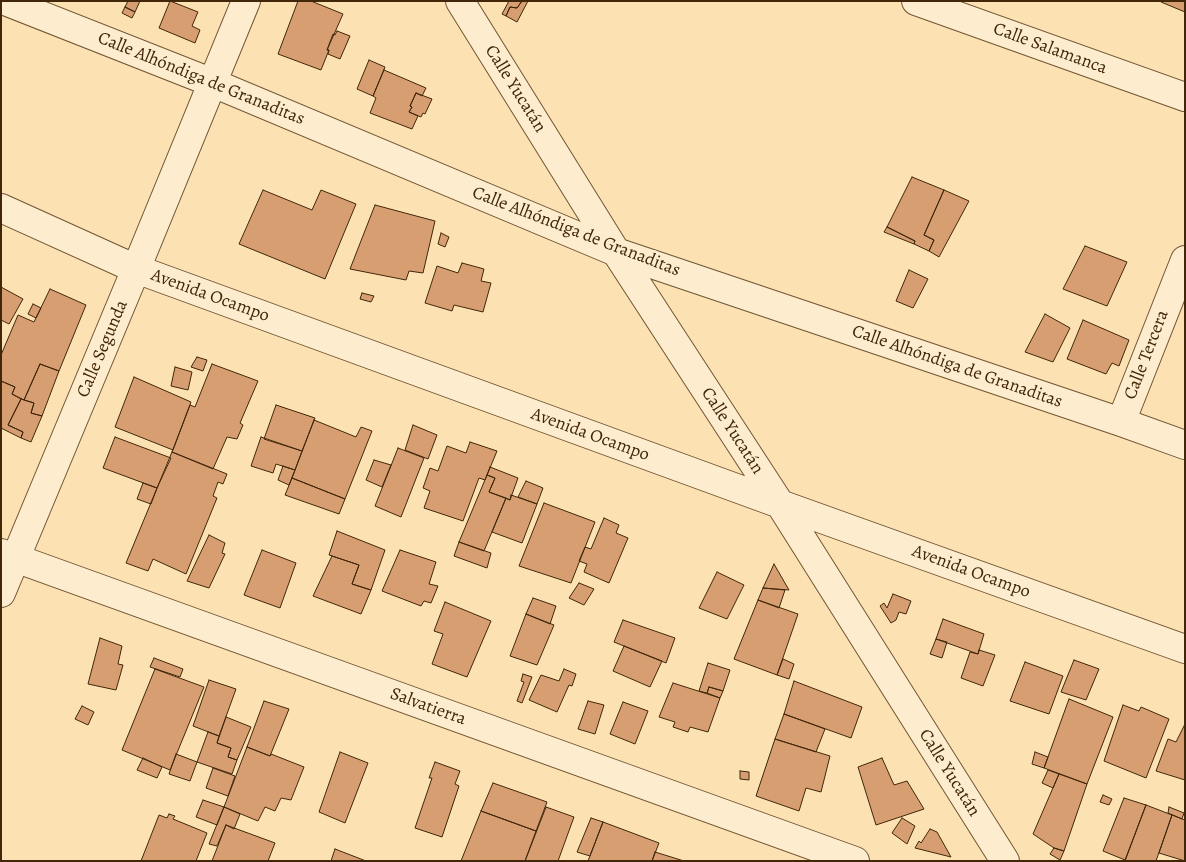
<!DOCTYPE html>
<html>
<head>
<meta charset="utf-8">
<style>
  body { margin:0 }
  #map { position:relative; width:1186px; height:862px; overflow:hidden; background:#fce2b2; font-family:Alegreya,serif }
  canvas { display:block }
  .frame { position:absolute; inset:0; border:2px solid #41260a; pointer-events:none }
</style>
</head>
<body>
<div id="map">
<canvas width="1186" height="862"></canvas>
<div class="frame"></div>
</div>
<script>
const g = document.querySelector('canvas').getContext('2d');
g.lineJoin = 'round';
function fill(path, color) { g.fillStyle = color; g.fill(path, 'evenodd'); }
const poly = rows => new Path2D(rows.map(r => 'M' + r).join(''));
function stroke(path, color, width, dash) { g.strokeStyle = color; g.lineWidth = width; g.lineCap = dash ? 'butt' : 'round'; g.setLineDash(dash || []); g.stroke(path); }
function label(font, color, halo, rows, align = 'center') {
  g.font = font + ' Alegreya,serif'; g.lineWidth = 5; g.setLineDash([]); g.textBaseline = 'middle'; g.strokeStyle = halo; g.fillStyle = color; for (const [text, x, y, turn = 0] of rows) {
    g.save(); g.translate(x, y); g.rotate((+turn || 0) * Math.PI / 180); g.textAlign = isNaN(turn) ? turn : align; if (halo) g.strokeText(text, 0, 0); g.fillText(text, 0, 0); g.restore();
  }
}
const building = poly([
  [128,1,140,1,135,12,125,7,128,1],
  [170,1,198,12,192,26,200,30,195,43,159,28,170,1],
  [298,1,311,1,343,14,327,50,329,50,321,70,278,54,298,1],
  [509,1,522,1,517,8,510,7,506,16,502,14,509,1],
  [522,1,528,1,517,22,506,16,510,7,517,8,522,1],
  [1161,1,1185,1,1185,12,1161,2,1161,1],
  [125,7,135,12,132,18,122,13,125,7],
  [337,31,350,36,340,59,328,54,329,50,327,50,333,34,335,35,337,31],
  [369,60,385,67,373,96,357,89,369,60],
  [384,70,426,88,422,96,416,93,410,106,412,107,409,112,418,116,412,129,370,113,376,98,373,96,384,70],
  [416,93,432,99,425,114,423,113,421,117,409,112,412,107,410,106,416,93],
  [912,177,944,190,924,235,934,240,929,251,914,244,915,241,887,227,912,177],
  [263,190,312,210,321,190,356,204,325,279,239,244,263,190],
  [944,190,969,201,939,257,929,251,934,240,924,235,944,190],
  [375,205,435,221,423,273,409,271,406,280,350,269,375,205],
  [887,227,915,241,914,244,884,232,887,227],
  [441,233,449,237,445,247,438,244,441,233],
  [1085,246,1127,262,1107,306,1063,289,1085,246],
  [462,263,484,269,481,281,491,283,483,312,454,305,452,311,425,303,437,266,458,273,462,263],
  [909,270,928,279,913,308,896,301,909,270],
  [1,287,23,299,9,324,1,320,1,287],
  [50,289,86,305,59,371,40,364,24,400,12,394,15,387,1,381,1,355,18,315,34,322,50,289],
  [362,293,374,296,371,302,360,299,362,293],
  [33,304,41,308,36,318,28,314,33,304],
  [1045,314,1070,328,1053,362,1025,352,1045,314],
  [1083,320,1129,340,1119,366,1112,363,1106,374,1067,359,1083,320],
  [197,357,207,360,203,371,191,367,197,357],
  [40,364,59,371,42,416,31,413,34,403,24,400,40,364],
  [212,364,258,381,240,423,243,425,237,439,227,437,213,469,172,452,190,405,195,407,212,364],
  [175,367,192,372,188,390,171,386,175,367],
  [134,377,191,402,173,450,115,427,134,377],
  [1,381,15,387,12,394,21,399,8,425,23,432,21,438,1,428,1,381],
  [21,399,34,403,31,413,42,416,31,442,21,438,23,432,8,425,21,399],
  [276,405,315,418,302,451,264,439,276,405],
  [314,420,356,437,361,427,372,431,345,499,292,478,314,420],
  [413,425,437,435,428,459,405,450,413,425],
  [115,437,171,458,157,488,103,468,115,437],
  [261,437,302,451,295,470,276,464,273,473,251,466,261,437],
  [470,442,497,451,485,480,479,478,463,521,424,508,430,491,423,488,430,468,438,471,447,446,466,453,470,442],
  [398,448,424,458,401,517,375,506,398,448],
  [172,452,227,474,223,484,218,482,213,496,217,498,186,574,153,559,148,571,126,563,172,452],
  [374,460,391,465,382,487,366,480,374,460],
  [283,466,295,470,289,485,278,480,283,466],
  [490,467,518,478,510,500,489,492,495,478,487,475,490,467],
  [487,475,495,478,489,492,506,498,484,551,459,542,487,475],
  [292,478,345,499,339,514,285,495,292,478],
  [526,481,543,488,537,504,518,497,526,481],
  [143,483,157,488,151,504,137,499,143,483],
  [511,495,537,504,522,543,492,532,506,498,510,500,511,495],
  [544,503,595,522,571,583,519,566,544,503],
  [604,518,619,525,616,533,628,538,609,583,584,572,587,564,579,561,585,547,591,549,604,518],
  [337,531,385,550,371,590,352,584,359,565,329,555,337,531],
  [209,535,225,543,222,553,225,554,209,588,187,581,209,535],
  [459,542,491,553,487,568,454,556,459,542],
  [262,550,296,563,280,608,244,595,262,550],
  [400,550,436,562,429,584,438,586,431,603,424,601,421,606,382,591,400,550],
  [332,556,359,565,352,584,371,590,361,614,313,596,332,556],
  [774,564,789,590,763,588,774,564],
  [717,572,744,585,727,619,699,608,717,572],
  [579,583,594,589,584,605,569,598,579,583],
  [763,588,785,590,779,608,758,600,763,588],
  [893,594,911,601,906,614,899,612,896,620,891,623,880,606,884,603,887,608,893,594],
  [533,598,556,606,550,624,526,614,533,598],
  [758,600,798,614,777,675,734,659,758,600],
  [445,602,491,621,467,677,432,664,443,634,434,631,445,602],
  [526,614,554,625,537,665,510,656,526,614],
  [943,619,984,634,978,654,936,639,943,619],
  [623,620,675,638,666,663,614,642,623,620],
  [100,638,122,646,118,664,123,665,116,690,88,684,100,638],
  [936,639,947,642,942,658,930,654,936,639],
  [624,646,662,661,650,687,613,671,624,646],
  [979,650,995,655,983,686,961,678,970,652,978,654,979,650],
  [154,658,183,669,180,677,150,667,154,658],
  [783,659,794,664,789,679,777,675,783,659],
  [1074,660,1099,669,1086,700,1061,692,1074,660],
  [1025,662,1063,676,1049,714,1010,701,1025,662],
  [708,663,730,670,723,691,709,687,707,693,699,691,708,663],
  [155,669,204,687,170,770,122,750,155,669],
  [564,669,576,674,572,686,569,685,557,712,529,700,541,675,559,681,564,669],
  [523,674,532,677,522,703,517,701,524,682,521,681,523,674],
  [209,680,236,689,219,736,193,726,209,680],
  [794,681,862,707,851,738,784,714,794,681],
  [673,683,720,698,708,732,690,727,688,732,673,727,675,722,659,717,673,683],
  [709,687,723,691,720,698,707,693,709,687],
  [1069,699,1113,717,1087,784,1044,768,1069,699],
  [264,701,289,709,270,756,247,747,264,701],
  [588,701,604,705,595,734,578,729,588,701],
  [623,702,648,711,635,744,610,734,623,702],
  [1123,705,1139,711,1141,707,1169,719,1146,778,1104,761,1123,705],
  [82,706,94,712,88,725,75,719,82,706],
  [784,714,825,729,816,752,775,739,784,714],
  [226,717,251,727,237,760,228,757,231,748,217,743,226,717],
  [1185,724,1185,780,1156,771,1168,739,1176,742,1185,724],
  [208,732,219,736,217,743,231,748,228,757,237,760,232,774,197,762,208,732],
  [775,739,830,756,821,792,806,788,799,811,756,796,775,739],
  [247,747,270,756,271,754,304,767,291,800,281,798,275,811,265,807,258,821,224,807,247,747],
  [340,752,368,763,345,823,319,812,340,752],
  [1035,752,1048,757,1044,768,1032,764,1035,752],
  [176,754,197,762,190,781,169,774,176,754],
  [143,758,162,767,157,778,137,770,143,758],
  [882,758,894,785,907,781,924,809,876,825,858,767,882,758],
  [435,762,460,771,455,784,459,786,442,837,415,828,432,778,429,778,435,762],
  [213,768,235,776,228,796,206,788,213,768],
  [1048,770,1059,774,1053,788,1042,783,1048,770],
  [740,771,749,772,749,780,740,779,740,771],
  [1059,774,1087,784,1064,851,1054,848,1033,834,1059,774],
  [493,783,547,802,536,831,481,811,493,783],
  [1103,795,1112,799,1109,805,1100,802,1103,795],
  [1124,798,1146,805,1125,860,1103,851,1124,798],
  [203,800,224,807,217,825,196,817,203,800],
  [1146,805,1172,815,1156,861,1125,861,1146,805],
  [224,807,240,814,234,829,226,825,217,846,209,844,224,807],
  [546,807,574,817,558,861,525,861,546,807],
  [1169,807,1184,813,1182,819,1168,813,1169,807],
  [481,811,536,831,525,861,461,861,481,811],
  [169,814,175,816,173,819,207,833,196,861,141,861,159,815,167,818,169,814],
  [1172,815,1185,820,1185,861,1159,853,1172,815],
  [591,818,603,822,590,856,577,852,591,818],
  [902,818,915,826,907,844,892,833,902,818],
  [603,822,659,843,652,861,588,861,603,822],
  [226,825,275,843,268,861,212,861,226,825],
  [930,829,937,832,951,857,915,848,919,841,921,843,930,829],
  [1054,848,1064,851,1060,860,1050,854,1054,848],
  [335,849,366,861,331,861,335,849],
  [655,852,684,861,652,861,655,852]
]);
const minor = poly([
  [5,1,213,83,616,252,1121,422,1185,445],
  [460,1,616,252,780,504,1005,861],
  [916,1,1185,97],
  [1,208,136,269,780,504,1185,649],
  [1121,422,1185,260],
  [1,553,855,861],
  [1,593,136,269,246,1]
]);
const streetNames = [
  ["Calle Salamanca",1050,49,20],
  ["Calle Alhóndiga de Granaditas",201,79,22],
  ["Calle Yucatán",515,89,58],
  ["Calle Alhóndiga de Granaditas",576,232,21],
  ["Avenida Ocampo",210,296,20],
  ["Calle Segunda",103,349,-67],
  ["Calle Tercera",1147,355,-69],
  ["Calle Alhóndiga de Granaditas",957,367,19],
  ["Calle Yucatán",732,431,57],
  ["Avenida Ocampo",590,435,20],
  ["Avenida Ocampo",971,572,20],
  ["Salvatierra",428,707,20],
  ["Calle Yucatán",949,773,58]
];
fill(building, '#d79f71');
stroke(building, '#41260a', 1);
stroke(minor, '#705534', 30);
stroke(minor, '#fdeccd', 28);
label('18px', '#41260a', '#fdeccd', streetNames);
</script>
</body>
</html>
